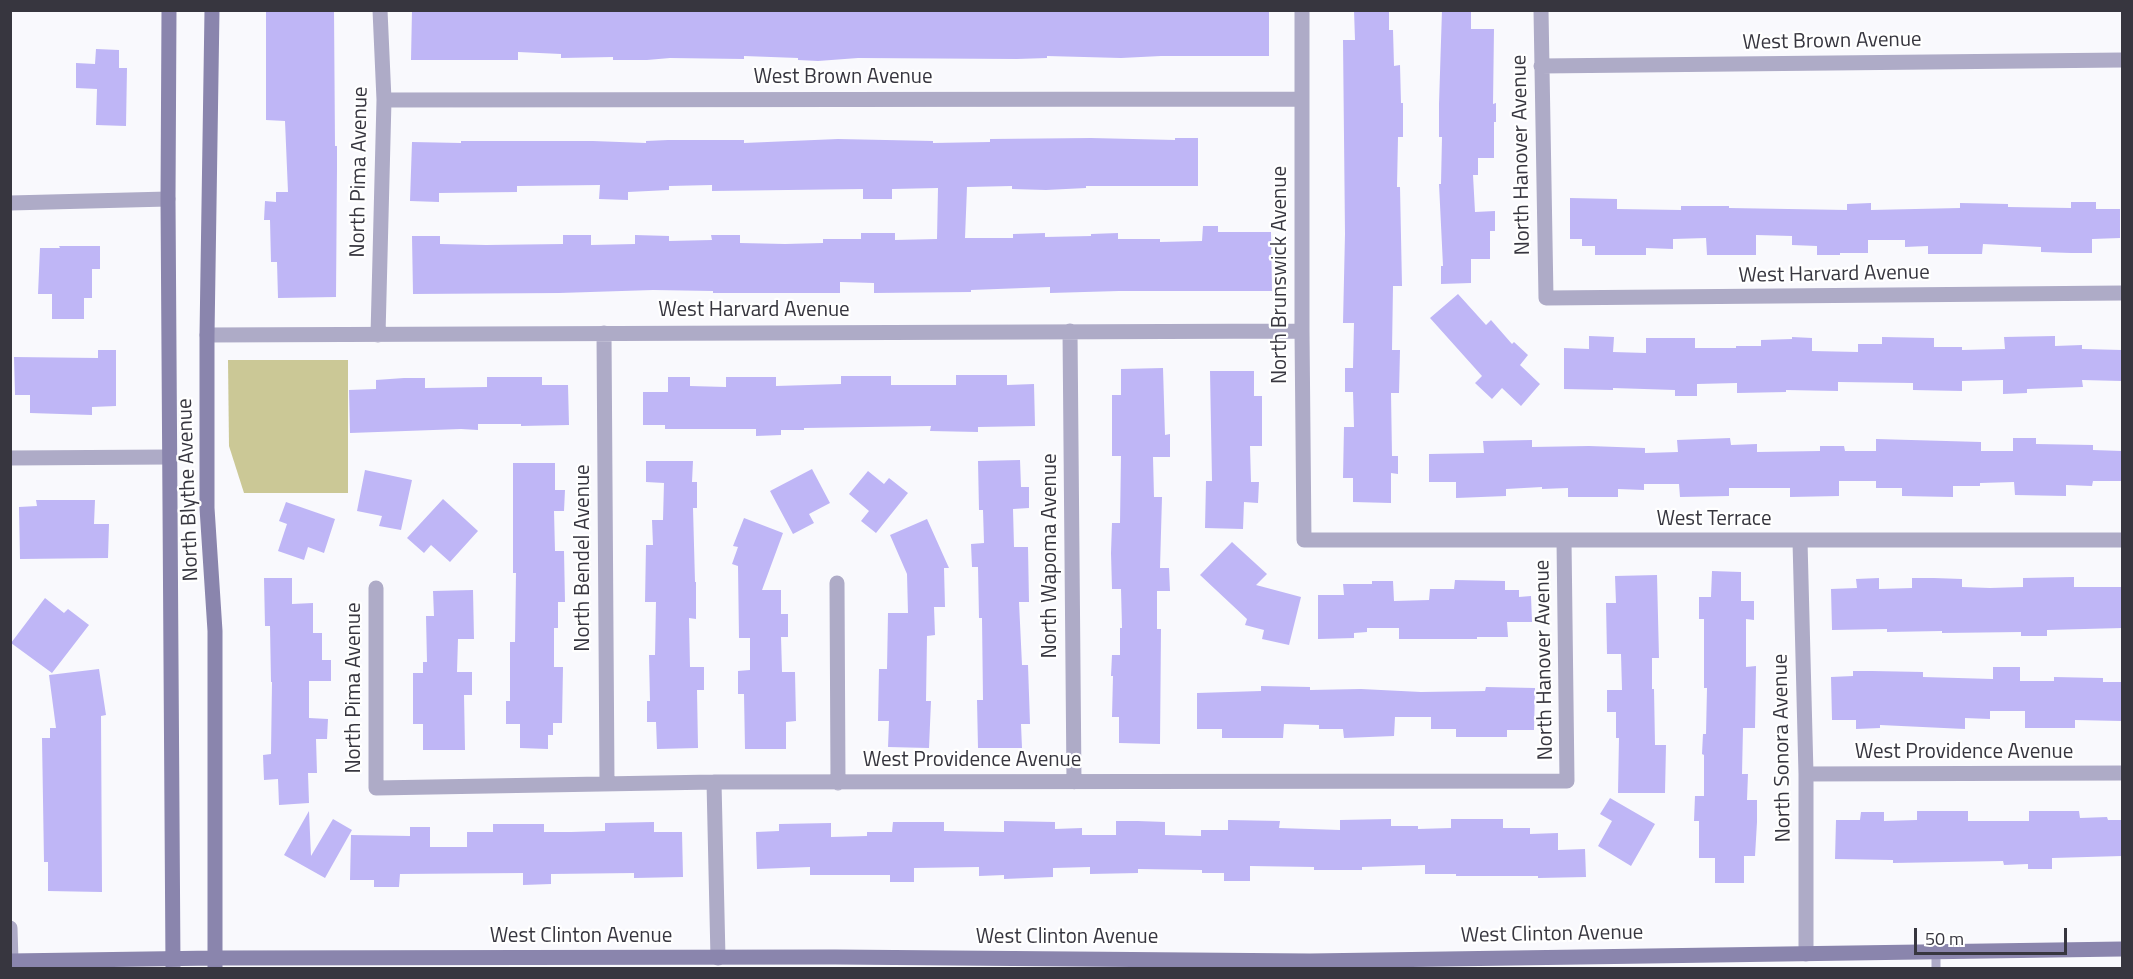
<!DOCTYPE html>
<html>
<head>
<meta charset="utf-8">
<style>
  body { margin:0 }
  #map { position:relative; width:2133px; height:979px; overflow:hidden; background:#f9f9fd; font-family:"Titillium Web",sans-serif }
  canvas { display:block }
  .frame { position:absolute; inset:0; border:12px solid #37363f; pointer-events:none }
  .scale { position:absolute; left:1914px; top:928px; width:153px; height:27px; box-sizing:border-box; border:3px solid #37363f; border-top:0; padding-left:8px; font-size:18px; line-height:21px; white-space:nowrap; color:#37363f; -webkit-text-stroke:4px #fff; paint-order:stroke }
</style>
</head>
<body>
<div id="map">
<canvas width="2133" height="979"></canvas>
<div class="frame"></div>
<div class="scale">50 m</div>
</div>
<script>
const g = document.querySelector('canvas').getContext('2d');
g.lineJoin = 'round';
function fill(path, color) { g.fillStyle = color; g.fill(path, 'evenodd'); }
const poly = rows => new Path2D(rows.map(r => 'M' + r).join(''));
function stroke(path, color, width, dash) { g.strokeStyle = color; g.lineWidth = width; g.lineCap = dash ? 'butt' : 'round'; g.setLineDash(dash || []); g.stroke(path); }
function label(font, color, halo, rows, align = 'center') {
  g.font = font + ' "Titillium Web",sans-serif'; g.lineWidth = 4.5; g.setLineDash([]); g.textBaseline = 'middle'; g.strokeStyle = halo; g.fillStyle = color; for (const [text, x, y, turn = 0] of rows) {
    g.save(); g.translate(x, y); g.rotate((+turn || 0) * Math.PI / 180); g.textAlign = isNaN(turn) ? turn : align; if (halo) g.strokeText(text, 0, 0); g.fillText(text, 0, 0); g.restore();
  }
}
const green = poly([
  [348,360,348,493,244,493,229,446,228,360]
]);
const building = poly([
  [334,10,335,146,337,146,337,168,336,297,278,298,277,262,271,262,270,220,264,220,265,201,276,202,276,192,288,192,285,121,266,120,266,11],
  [412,10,1269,10,1269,56,1161,56,1121,58,1047,56,1047,58,1017,59,858,58,818,61,798,60,798,58,744,56,744,59,670,58,647,60,613,60,613,57,561,58,561,54,518,52,518,60,411,60],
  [1354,10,1389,10,1389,30,1393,30,1394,66,1400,65,1401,103,1403,103,1403,137,1398,137,1397,187,1400,187,1402,286,1393,286,1392,350,1400,350,1399,393,1391,393,1392,456,1398,456,1398,474,1391,473,1391,503,1353,502,1353,478,1343,478,1344,427,1354,427,1353,392,1345,392,1345,368,1353,368,1354,323,1343,323,1345,234,1343,40,1355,40],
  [1442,10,1471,10,1471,29,1494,29,1493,104,1496,103,1496,122,1494,122,1494,158,1478,158,1478,175,1473,175,1475,212,1495,211,1495,231,1490,231,1490,259,1471,259,1471,283,1441,284,1441,266,1443,266,1439,184,1441,184,1442,137,1439,137,1439,104],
  [96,49,119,50,119,68,127,68,126,126,96,125,97,89,76,88,76,63,95,64],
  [1091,138,1175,140,1175,138,1198,138,1198,186,1086,186,1086,188,1046,190,1012,189,1012,186,967,187,965,238,1013,238,1013,234,1045,233,1045,237,1091,236,1091,234,1118,233,1118,239,1160,239,1160,242,1202,241,1203,226,1218,226,1218,232,1271,232,1272,291,1119,291,1050,293,1050,287,971,290,971,292,874,293,874,283,840,282,840,293,713,293,713,291,653,290,559,293,413,294,412,236,440,236,440,244,486,245,563,244,563,235,591,235,591,245,635,244,635,235,669,236,669,241,712,240,711,235,740,235,740,243,785,244,823,243,823,239,861,239,861,233,895,233,895,240,937,239,938,188,892,189,892,199,863,199,863,189,712,191,712,185,669,186,669,190,628,192,628,200,599,199,600,185,517,186,517,192,439,193,439,202,410,201,412,142,461,143,461,141,593,141,646,143,646,141,668,140,744,140,744,143,838,139,933,141,933,143,990,142,990,139],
  [1570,198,1617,199,1617,209,1681,210,1681,206,1729,206,1729,208,1847,210,1847,204,1871,203,1871,210,1960,208,1960,203,2008,204,2008,207,2071,208,2071,202,2096,202,2096,209,2120,209,2120,238,2092,239,2092,253,2071,253,2041,252,2041,247,1983,244,1982,254,1928,254,1928,246,1905,247,1905,240,1868,240,1868,253,1840,253,1840,255,1817,255,1817,246,1792,245,1792,236,1756,235,1756,255,1707,255,1706,238,1673,239,1673,249,1646,248,1646,255,1595,255,1595,246,1582,246,1582,239,1570,239],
  [59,246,100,246,100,269,92,269,92,298,84,298,84,319,52,319,52,294,38,294,40,248,60,248],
  [1458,294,1486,325,1491,320,1512,344,1514,342,1528,355,1520,365,1540,384,1521,406,1502,388,1492,399,1475,383,1482,376,1430,318],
  [1589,336,1614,337,1613,352,1646,353,1646,338,1695,338,1695,348,1736,348,1736,346,1761,346,1761,340,1792,339,1792,337,1812,338,1812,351,1858,352,1858,344,1882,344,1882,337,1934,338,1934,347,1962,347,1962,350,2005,349,2004,337,2055,336,2055,346,2082,345,2082,349,2122,350,2122,381,2082,380,2083,387,2027,389,2027,393,2003,394,2003,380,1962,381,1962,391,1913,390,1913,383,1838,382,1838,391,1786,390,1786,392,1737,393,1737,383,1697,384,1697,396,1675,396,1675,390,1613,388,1613,390,1564,389,1564,348,1589,349],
  [98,350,116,350,116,406,92,407,92,415,30,413,30,395,15,395,14,357,98,358],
  [1163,368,1165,435,1170,434,1170,457,1153,457,1154,497,1162,497,1160,568,1169,568,1170,591,1157,591,1157,629,1161,629,1160,744,1119,743,1119,717,1112,717,1113,676,1111,676,1112,655,1120,655,1120,628,1122,628,1121,589,1112,589,1111,553,1112,523,1120,523,1121,456,1112,456,1112,395,1121,395,1121,369],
  [1210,371,1254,371,1254,396,1262,396,1262,446,1250,446,1251,482,1259,482,1258,503,1244,502,1243,529,1205,528,1206,481,1212,481],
  [956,375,1007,375,1007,385,1034,384,1035,426,978,427,978,432,930,431,931,426,804,428,804,430,781,430,781,435,756,436,756,429,665,429,665,425,643,425,643,392,668,392,668,377,690,377,690,386,726,387,726,377,776,377,776,386,841,384,841,376,891,376,891,385,956,385],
  [487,377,542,377,542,385,568,385,569,425,521,426,521,424,478,424,478,430,461,429,350,433,349,390,376,389,376,380,404,378,425,378,425,388,487,387],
  [1730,438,1731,445,1757,444,1757,452,1820,451,1820,446,1844,446,1845,451,1876,451,1876,439,1981,442,1981,451,2013,451,2013,438,2036,438,2036,444,2093,445,2093,450,2122,451,2122,481,2093,481,2092,486,2066,485,2066,496,2015,495,2014,482,1980,483,1980,486,1953,486,1953,497,1902,496,1902,488,1876,488,1876,481,1839,481,1839,496,1790,497,1790,488,1729,488,1729,496,1680,497,1679,484,1644,484,1644,490,1618,489,1618,497,1568,497,1568,488,1542,489,1542,487,1506,489,1506,496,1456,498,1456,482,1429,482,1429,454,1484,453,1483,441,1532,440,1532,447,1589,446,1645,448,1645,453,1678,452,1677,440],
  [1020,460,1021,487,1029,487,1029,508,1013,509,1014,547,1028,547,1029,602,1019,602,1022,665,1028,665,1030,724,1021,724,1022,748,978,748,977,700,983,700,982,618,979,618,978,567,972,567,971,544,984,543,983,510,979,510,978,461],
  [646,461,693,461,692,482,697,482,697,508,693,508,695,582,696,582,696,619,689,618,690,667,704,667,704,690,697,690,698,748,657,749,656,722,647,722,647,701,650,701,649,655,655,655,656,602,645,602,646,545,653,545,652,520,663,520,664,483,646,482],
  [513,463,555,463,555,490,565,490,564,511,554,511,555,551,564,551,565,602,558,602,558,628,554,628,554,667,563,667,562,723,553,723,553,735,548,735,548,749,520,748,520,724,506,724,506,701,510,701,510,642,515,642,516,573,513,573],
  [812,469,830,503,809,514,814,523,793,534,770,491],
  [365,470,412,480,401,530,379,526,382,516,357,511],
  [868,471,884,484,889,478,908,493,876,533,861,521,869,511,849,494],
  [443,499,478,531,450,562,431,545,424,553,407,538],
  [36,500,95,500,94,524,109,524,108,558,20,559,19,507,37,506],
  [286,502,335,519,324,553,308,547,304,560,278,551,287,524,279,521],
  [744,518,783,533,762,590,781,590,781,614,788,614,788,637,781,637,782,672,795,672,796,721,786,722,786,749,745,749,744,694,738,694,738,671,750,670,750,638,739,638,738,566,732,564,738,547,733,546],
  [927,519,949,568,944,568,945,607,934,607,935,635,927,636,926,701,931,701,929,748,888,747,889,721,878,721,879,669,887,669,888,613,908,613,907,574,890,535],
  [1232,542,1267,574,1256,585,1301,597,1289,645,1262,639,1264,630,1245,625,1247,619,1200,575],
  [1712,571,1741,572,1741,601,1754,601,1754,620,1746,619,1746,667,1756,666,1755,728,1743,728,1742,774,1748,774,1747,800,1757,800,1757,822,1755,856,1744,856,1744,883,1715,883,1715,858,1699,858,1699,821,1694,821,1695,796,1704,796,1704,755,1702,754,1703,734,1706,734,1707,688,1704,688,1704,619,1699,619,1699,597,1711,597],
  [1657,575,1659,658,1652,658,1652,689,1654,689,1655,745,1666,745,1665,793,1618,793,1619,738,1616,738,1616,712,1607,712,1607,690,1622,690,1621,654,1607,654,1606,603,1616,603,1615,576],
  [2074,577,2074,587,2122,587,2122,628,2047,630,2047,636,2021,636,2021,632,1942,633,1942,631,1887,632,1887,629,1832,630,1831,589,1857,588,1856,579,1879,578,1879,589,1912,588,1912,578,1934,578,1962,579,1962,587,1990,588,2023,587,2023,578],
  [264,578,292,578,292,604,313,603,313,633,322,633,322,660,331,660,331,681,309,681,309,718,328,719,327,739,316,739,317,773,308,773,309,803,279,805,278,779,264,780,263,755,271,754,272,682,271,682,270,626,265,626],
  [1455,580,1505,581,1505,590,1519,590,1519,597,1531,596,1532,622,1507,622,1508,637,1477,637,1477,639,1399,639,1399,628,1367,628,1367,632,1354,633,1354,638,1318,639,1318,595,1344,595,1343,584,1372,584,1372,581,1393,581,1394,601,1429,600,1430,589,1454,589],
  [473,590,474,639,458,639,457,672,472,672,472,695,464,695,465,750,423,750,423,724,413,724,413,673,423,673,423,662,427,662,426,616,434,616,433,591],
  [45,598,64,613,68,609,89,625,52,673,11,643],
  [1993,667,2020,667,2020,681,2054,681,2054,677,2103,678,2103,682,2122,682,2122,721,2075,720,2075,728,2025,728,2025,711,1990,711,1990,719,1965,718,1965,729,1880,725,1880,728,1856,729,1856,720,1832,720,1831,677,1853,676,1853,671,1872,671,1923,672,1923,677,1993,679],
  [99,669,106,715,101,716,102,892,48,891,48,862,44,862,42,738,50,738,50,728,56,728,49,675],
  [1261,686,1310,687,1310,690,1361,689,1421,692,1485,691,1486,687,1535,688,1534,730,1507,730,1507,737,1456,737,1456,729,1431,729,1431,717,1395,717,1394,736,1344,738,1343,729,1319,729,1319,725,1284,724,1283,738,1222,738,1222,729,1197,729,1197,693,1261,691],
  [1610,798,1655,824,1631,866,1598,846,1612,821,1600,814],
  [309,811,311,856,333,819,352,830,325,878,284,855],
  [1917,811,1968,811,1968,821,2029,821,2029,811,2079,811,2080,818,2107,817,2108,820,2122,820,2122,856,2052,858,2052,869,2028,869,2028,864,2004,865,2003,861,1893,863,1893,860,1835,859,1836,820,1860,820,1861,812,1884,812,1884,821,1917,820],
  [1391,819,1391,826,1418,826,1418,829,1451,828,1451,819,1503,819,1503,828,1530,828,1530,834,1558,833,1558,850,1585,849,1586,877,1538,878,1538,876,1456,876,1456,874,1425,874,1425,865,1362,867,1362,870,1314,870,1314,867,1250,866,1250,881,1224,881,1224,873,1202,873,1202,870,1138,869,1138,873,1090,874,1090,867,1053,868,1053,877,1004,879,1004,875,979,876,979,867,914,868,914,882,890,882,890,875,810,875,810,867,757,869,756,832,779,831,779,824,831,823,831,837,867,836,867,832,892,832,893,822,944,822,944,831,1004,832,1004,821,1055,822,1055,829,1082,828,1082,835,1116,835,1116,821,1138,821,1165,822,1165,835,1201,836,1201,830,1228,830,1228,820,1280,821,1279,828,1340,830,1340,820],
  [654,822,654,832,682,832,683,877,634,878,634,873,551,874,551,884,523,885,523,873,400,874,399,887,374,887,374,880,350,880,351,835,410,836,410,827,430,827,430,847,467,847,467,832,493,832,493,824,544,824,544,832,571,832,605,831,605,823]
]);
const lane = poly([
  [1936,968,1936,951]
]);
const street = poly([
  [1302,10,1302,331,1304,540,2122,540],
  [1541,10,1546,298,2122,293],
  [1541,66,2122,60],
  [384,100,1302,99],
  [10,203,168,199],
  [1070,331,1074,782],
  [604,333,607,783],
  [207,335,1302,331],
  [378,335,384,100,380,10],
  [10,458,169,457],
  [1800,541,1806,774,1806,954],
  [837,583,838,783],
  [376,588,376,788,714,782,1567,781,1564,540],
  [1806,774,2122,773],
  [714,782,718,958],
  [10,928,11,961]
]);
const secondary = poly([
  [169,10,168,199,173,968],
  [212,10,207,335,207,508,215,631,215,968],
  [10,961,215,958,835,957,1310,961,2122,949]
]);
const streetNames = [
  ["West Brown Avenue",1832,42,-1],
  ["West Brown Avenue",843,78],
  ["North Hanover Avenue",1522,155,-91],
  ["North Pima Avenue",360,172,-89],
  ["North Brunswick Avenue",1281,275,-90],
  ["West Harvard Avenue",1834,275,-1],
  ["West Harvard Avenue",754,311],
  ["North Blythe Avenue",189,490,-92],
  ["West Terrace",1714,520],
  ["North Wapoma Avenue",1051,556,-90],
  ["North Bendel Avenue",584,558,-90],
  ["North Hanover Avenue",1545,660,-91],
  ["North Pima Avenue",355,688,-90],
  ["North Sonora Avenue",1783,748,-91],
  ["West Providence Avenue",1964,753],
  ["West Providence Avenue",972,761],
  ["West Clinton Avenue",1552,935,-1],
  ["West Clinton Avenue",581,937],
  ["West Clinton Avenue",1067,938]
];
fill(green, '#cbc896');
fill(building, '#bfb6f6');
stroke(lane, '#aeabc7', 9);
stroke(street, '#aeabc7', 15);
stroke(secondary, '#8a85ad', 15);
label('21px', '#37363f', '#fff', streetNames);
</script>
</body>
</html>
